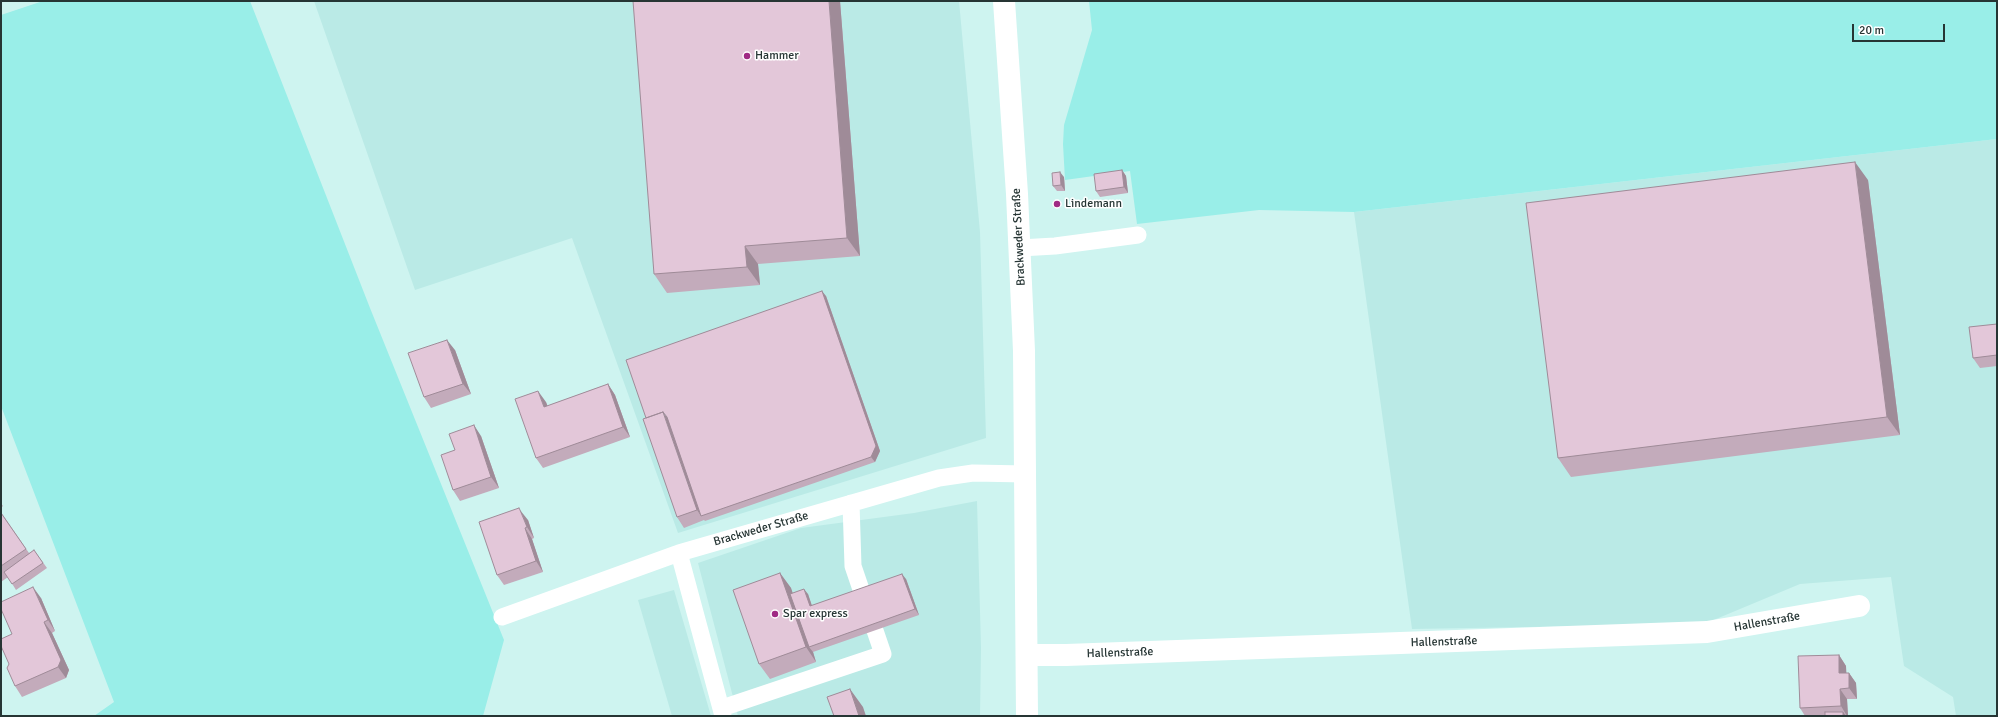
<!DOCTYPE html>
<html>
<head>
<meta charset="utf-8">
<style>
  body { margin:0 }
  #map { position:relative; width:1998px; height:717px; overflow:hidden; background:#cef4f0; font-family:Signika,sans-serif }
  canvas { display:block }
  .frame { position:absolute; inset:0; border:2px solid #263534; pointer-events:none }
  .scale { position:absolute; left:1852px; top:24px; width:93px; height:18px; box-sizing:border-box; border:2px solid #263534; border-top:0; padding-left:5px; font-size:12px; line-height:14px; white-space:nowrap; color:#263534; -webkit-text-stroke:3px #fff; paint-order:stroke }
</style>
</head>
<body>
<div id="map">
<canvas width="1998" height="717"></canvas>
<div class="frame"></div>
<div class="scale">20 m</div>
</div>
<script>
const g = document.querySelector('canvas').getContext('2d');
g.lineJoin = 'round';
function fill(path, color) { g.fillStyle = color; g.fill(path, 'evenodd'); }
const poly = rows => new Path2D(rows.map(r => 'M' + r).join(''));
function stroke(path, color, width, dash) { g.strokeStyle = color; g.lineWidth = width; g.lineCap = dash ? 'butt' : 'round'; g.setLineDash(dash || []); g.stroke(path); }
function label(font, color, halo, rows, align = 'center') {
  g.font = font + ' Signika,sans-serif'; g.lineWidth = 3; g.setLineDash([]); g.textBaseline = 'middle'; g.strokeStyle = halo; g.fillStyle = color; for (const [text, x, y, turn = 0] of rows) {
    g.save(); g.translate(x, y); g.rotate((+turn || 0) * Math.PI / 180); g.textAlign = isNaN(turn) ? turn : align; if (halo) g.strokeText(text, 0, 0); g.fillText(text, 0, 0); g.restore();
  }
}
const built = poly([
  [314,1,959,1,980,232,986,438,678,533,572,238,415,290],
  [1997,139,1997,716,1956,716,1953,697,1904,666,1891,577,1800,584,1704,624,1412,629,1354,212],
  [977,501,981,648,980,716,738,716,698,563,801,528,914,513],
  [674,590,711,716,672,716,638,600]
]);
const green = poly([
  [43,1,250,1,370,308,504,640,483,716,94,716,114,702,1,406,1,15],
  [1089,1,1997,1,1997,139,1354,212,1259,210,1137,224,1130,171,1065,180,1063,144,1064,125,1092,30]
]);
const lane = poly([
  [1020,248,1055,246,1138,235],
  [679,553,723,716],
  [502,617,679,553,939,478,973,473,1026,474],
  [722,708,883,654,853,566,851,503]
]);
const street = poly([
  [1027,655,1066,655,1707,632,1859,606]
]);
const secondary = poly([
  [1004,1,1017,194,1024,351,1027,716]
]);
const wall = poly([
  [840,1,860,256,758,264,760,285,667,293,654,274],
  [1122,170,1126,176,1128,193,1100,197,1096,191],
  [1064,177,1065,191,1057,191,1053,186],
  [1868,180,1900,435,1571,477,1558,458],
  [826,296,880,451,875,462,705,521,704,520,684,528,677,517],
  [1997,324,1997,366,1980,368,1973,358],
  [455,350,471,394,431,408,424,397],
  [608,384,615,395,630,437,543,468,536,458,546,402,547,406],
  [481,436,499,488,460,501,453,490,455,450],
  [1,503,3,506,1,508],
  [1,512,29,553,34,550,47,568,16,590,8,577,1,582],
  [528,520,534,538,532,539,543,572,504,585,497,575],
  [780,573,791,588,792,593,808,594,812,606,906,579,919,615,813,652,816,662,770,679,759,664],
  [41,598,55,631,52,633,69,670,66,678,22,697,15,686,12,634],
  [1839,655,1846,666,1846,673,1849,673,1856,683,1857,699,1847,699,1848,716,1805,716,1800,708]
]);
const shadedWall = poly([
  [829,1,840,1,860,256,847,238],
  [1855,162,1868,180,1900,435,1887,417],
  [1122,170,1126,176,1128,193,1124,187],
  [1060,172,1064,177,1065,191,1061,185],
  [745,246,758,264,760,285,747,267],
  [822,291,826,296,880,451,875,462,871,457],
  [447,340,455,350,471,394,463,384],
  [608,384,615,395,630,437,623,427],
  [538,391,546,402,552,417,544,407],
  [663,412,671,423,701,516,697,510],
  [474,425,481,436,499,488,491,477],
  [520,510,528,520,534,538,527,527],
  [525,528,532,539,543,572,536,561],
  [780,573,791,588,811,646,809,647,813,652,816,662,806,647],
  [902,574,906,579,919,615,915,609],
  [33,587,41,598,55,631,48,620],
  [804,589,808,594,814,612,810,606],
  [44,622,52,633,69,670,66,678,58,667],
  [1839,655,1846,666,1847,683,1839,673],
  [1849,673,1856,683,1857,699,1849,688],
  [850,689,863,707,866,716,859,716],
  [1840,689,1847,699,1848,716,1847,716,1841,706],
  [1843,712,1846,716,1843,716]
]);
const building = poly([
  [633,1,829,1,847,238,745,246,747,267,654,274,633,1],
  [1855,162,1887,417,1558,458,1526,203,1855,162],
  [1122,170,1124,187,1096,191,1094,174,1122,170],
  [1060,172,1061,185,1053,186,1052,173,1060,172],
  [822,291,876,446,871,457,701,516,667,417,663,412,646,418,626,360,822,291],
  [1997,324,1997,355,1973,358,1969,327,1997,324],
  [447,340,463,384,424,397,408,353,447,340],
  [608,384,623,427,536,458,515,399,538,391,544,407,608,384],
  [663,412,697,510,677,517,643,419,663,412],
  [474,425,491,477,453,490,441,455,455,450,449,434,474,425],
  [519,508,520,510,527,527,525,528,536,561,497,575,479,522,519,508],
  [1,513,26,549,1,566,1,513],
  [34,550,43,563,12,584,4,572,34,550],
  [780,573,806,647,759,664,733,590,780,573],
  [902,574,915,609,809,647,790,594,804,589,810,606,902,574],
  [33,587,48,620,44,622,61,660,58,667,15,686,7,668,9,664,1,646,1,639,12,634,1,609,1,602,33,587],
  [1839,655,1839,673,1849,673,1849,688,1840,689,1841,706,1800,708,1798,656,1839,655],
  [850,689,859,716,834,716,827,697,850,689],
  [1825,712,1843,712,1843,716,1825,716,1825,712]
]);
const markers = [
  [747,56,4,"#a02a84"],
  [1057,204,4,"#a02a84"],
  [775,614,4,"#a02a84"]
];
const poiNames = [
  ["Hammer",755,56],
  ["Lindemann",1065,204],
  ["Spar express",783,614]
];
const streetNames = [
  ["Brackweder Straße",1019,237,-93],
  ["Brackweder Straße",761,529,-16],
  ["Hallenstraße",1767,622,-10],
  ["Hallenstraße",1444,642,-2],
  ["Hallenstraße",1120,653,-2]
];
fill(built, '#baeae6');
fill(green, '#99eee8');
stroke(lane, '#fff', 17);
stroke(street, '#fff', 22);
stroke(secondary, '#fff', 22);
fill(wall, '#c3abbb');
fill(shadedWall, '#9f8b98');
fill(building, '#e3c7d9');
stroke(building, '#9f8b98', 1);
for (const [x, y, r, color] of markers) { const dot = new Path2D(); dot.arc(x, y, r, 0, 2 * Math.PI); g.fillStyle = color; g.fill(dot); stroke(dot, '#fff', 1.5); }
label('12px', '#263534', '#fff', poiNames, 'left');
label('12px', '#263534', '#fff', streetNames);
</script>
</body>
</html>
